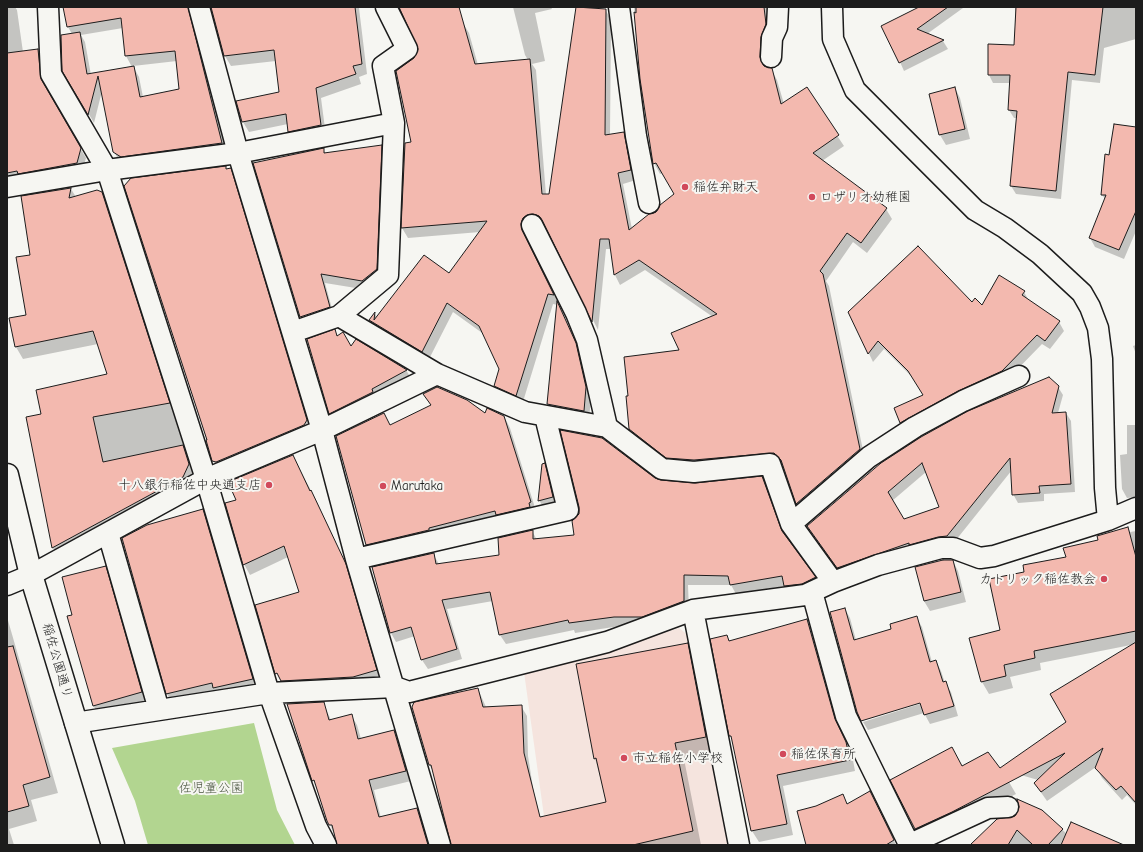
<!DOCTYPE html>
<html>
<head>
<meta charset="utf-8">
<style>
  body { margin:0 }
  #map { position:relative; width:1143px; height:852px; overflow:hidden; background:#f6f6f2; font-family:"Comic Neue",sans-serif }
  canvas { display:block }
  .frame { position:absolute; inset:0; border:8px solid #1c1c1c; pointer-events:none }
</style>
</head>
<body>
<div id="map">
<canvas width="1143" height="852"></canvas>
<div class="frame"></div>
</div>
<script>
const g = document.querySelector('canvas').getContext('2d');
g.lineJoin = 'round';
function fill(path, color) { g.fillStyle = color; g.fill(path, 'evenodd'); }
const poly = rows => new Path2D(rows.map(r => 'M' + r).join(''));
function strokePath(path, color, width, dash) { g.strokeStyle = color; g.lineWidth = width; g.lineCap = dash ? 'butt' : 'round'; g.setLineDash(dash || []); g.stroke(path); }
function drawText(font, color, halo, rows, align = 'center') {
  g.font = font + ' "Comic Neue","Klee One",sans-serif'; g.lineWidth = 4; g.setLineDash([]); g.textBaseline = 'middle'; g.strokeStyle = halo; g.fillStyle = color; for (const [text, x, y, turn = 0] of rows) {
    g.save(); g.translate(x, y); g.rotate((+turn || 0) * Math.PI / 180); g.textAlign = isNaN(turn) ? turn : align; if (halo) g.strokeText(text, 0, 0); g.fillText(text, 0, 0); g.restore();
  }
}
fill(poly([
  [679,628,689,636,730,845,548,845,524,672,601,652]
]), '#f5e4de');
fill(poly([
  [254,723,277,810,295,845,148,845,135,801,112,748]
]), '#b2d590');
fill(poly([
  [7,7,15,7,17,10,23,52,38,50,43,60,46,90,86,158,82,173,7,183],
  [64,7,195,7,227,153,120,162,114,152,102,91,94,123,63,70,72,34,68,27],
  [123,28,126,56,132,67,91,75,85,42,81,35],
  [177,61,180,90,143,97,139,77,133,66],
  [265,7,367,7,359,8,367,74,359,77,361,84,321,98,326,136,295,142,289,131,288,124,249,132,243,122,237,101,280,92,276,61,231,66,225,56],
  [397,7,446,7,463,23,469,33,478,65,528,60,525,55,513,7,551,7,552,9,535,13,545,61,532,64,536,70,546,195,550,195,577,7,605,9,611,20,610,135,623,133,629,144,636,180,623,184,632,229,657,213,676,194,663,173,660,174,654,163,641,79,634,7,767,7,771,30,766,48,766,68,771,69,777,80,784,104,806,89,844,146,822,161,886,209,892,219,867,253,853,242,826,281,829,286,865,460,803,514,797,504,784,467,781,463,700,470,673,468,636,439,630,429,681,351,713,317,645,270,620,285,615,275,611,249,606,249,598,330,547,228,540,224,526,235,527,241,562,311,581,354,591,397,589,420,554,414,548,404,558,305,553,304,522,405,501,396,495,386,500,369,485,335,453,312,428,361,376,331,370,320,375,314,377,317,449,275,480,232,408,238,402,228,406,144,412,143,415,59,420,49,400,8],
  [921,7,963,8,927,34,943,41,948,49,904,71,900,62],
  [1015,7,1136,7,1136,39,1104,48,1100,83,1072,80,1061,199,1016,194,1011,186,1017,118,1014,118,1009,110,1011,83,993,83,989,75,1015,46],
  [955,88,960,98,970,139,946,145,940,135,930,95],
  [1136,128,1136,231,1124,259,1095,247,1090,238,1106,200,1102,195,1110,156],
  [381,146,386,155,381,279,368,290,325,283,334,316,306,326,301,317,254,164,323,149,326,154],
  [225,167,227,170,230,169,236,180,312,431,219,471,213,460,125,187],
  [71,189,76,197,101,193,109,206,196,478,60,560,53,548,27,418,42,414,109,375,98,344,23,359,16,347,27,315,31,255,22,197],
  [1024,292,1029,301,1059,322,1064,331,1050,349,1042,344,1007,380,906,431,895,409,924,395,915,380,884,349,873,362,849,312,972,303,982,306],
  [335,331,338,336,351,348,406,370,411,378,335,421,330,413],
  [1136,345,1136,354,1133,346],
  [1058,387,1063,395,1058,413,1066,413,1071,421,1075,492,1044,494,1044,501,1018,503,1013,494,1012,470,952,545,843,576,808,526],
  [926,472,940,508,904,520,892,501],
  [424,394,486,415,504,416,510,428,537,514,373,556,367,545,390,426,431,406],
  [1127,425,1136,425,1136,497,1127,498,1122,489,1120,455,1127,454],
  [293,456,317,502,351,576,382,681,282,684,276,673,300,593,288,557,250,575,244,564,226,503,238,500],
  [544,464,550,474,558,507,545,510,539,500],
  [762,477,767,487,785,537,820,587,790,595,785,586,736,594,731,585,688,585,689,611,648,626,620,626,575,633,574,630,506,644,500,635,493,601,447,609,462,659,428,669,422,660,415,636,396,642,391,633,373,568,433,554,439,564,500,555,532,531,537,540,575,536,655,479,661,481,695,484],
  [202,510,208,521,258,689,173,705,167,694,123,539],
  [1128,528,1130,532,1136,531,1136,644,1040,663,1041,670,1010,677,1013,688,989,694,982,682,970,638,1001,631,1025,572,1067,558,1099,540],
  [953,561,958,571,966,602,930,611,924,601,916,568],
  [105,567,113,581,149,705,101,719,93,705,73,615],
  [845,609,850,618,856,640,892,629,916,617,922,627,932,662,936,661,941,671,945,683,951,692,958,716,930,724,924,713,868,730,863,722,926,702,925,701,862,720],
  [7,617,58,793,31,800,37,821,9,829,14,845,7,845],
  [807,620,813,631,841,732,852,755,855,771,783,786,793,835,759,842,752,831,734,741,730,736,727,636,730,642],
  [687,644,697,660,715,753,684,759,701,845,575,845,607,803,595,758],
  [1136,654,1136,805,1127,795,1122,800,1102,778,1096,767,1047,801,1035,784,1038,780,1014,773],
  [478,689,486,707,521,706,527,716,528,756,542,845,452,845,434,772,429,765],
  [323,703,331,720,351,715,357,725,361,739,394,731,399,741,411,781,374,790,381,818,417,809,422,819,430,845,338,845,313,780],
  [962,768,1009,782,1016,794,922,841,892,781],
  [842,795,847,805,875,802,896,845,807,845,816,807],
  [1041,810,1067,834,1121,845,981,845]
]), '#0003');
const building = poly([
  [63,7,188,7,222,143,121,157,113,152,98,76,88,115,62,71,61,35,80,32,87,74,134,66,140,97,179,89,175,51,125,56,121,18,67,27,63,7],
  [211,7,355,7,362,64,353,66,356,74,316,88,321,125,288,132,286,114,242,122,236,101,279,92,274,50,224,56,211,7],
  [399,7,459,7,475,64,530,59,542,194,549,194,576,7,606,9,605,135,624,132,631,170,618,173,629,230,649,214,656,212,660,205,674,194,656,163,653,164,640,79,634,12,636,13,636,7,764,7,766,24,761,37,760,57,764,66,772,68,781,104,807,87,839,135,813,153,887,208,861,243,847,233,820,271,823,274,860,449,796,504,781,460,774,453,694,460,666,458,629,429,626,396,628,396,624,357,679,350,671,333,717,314,639,260,614,275,609,239,600,239,592,322,542,220,539,216,533,214,527,215,523,218,521,224,522,230,554,295,548,294,516,396,494,386,499,369,479,326,447,303,422,352,369,320,375,312,374,320,424,255,449,273,487,221,401,228,405,143,411,142,396,71,414,58,418,49,399,7],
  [919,7,948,7,917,29,944,40,899,63,881,26,919,7],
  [1016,7,1103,7,1095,75,1068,72,1056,191,1010,186,1017,111,1008,110,1010,75,988,75,988,44,1014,45,1016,7],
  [38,49,41,79,81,148,77,163,18,174,17,171,7,173,7,53,38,49],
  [955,87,965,129,939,135,929,94,955,87],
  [1114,124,1136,127,1136,211,1119,250,1089,238,1106,195,1101,195,1105,154,1109,155,1114,124],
  [382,145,377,269,362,281,321,274,330,307,300,317,253,163,324,148,324,153,382,145],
  [226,166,226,169,231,168,307,420,304,425,216,462,212,461,206,440,207,440,124,186,131,178,226,166],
  [71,188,69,198,97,190,102,192,170,403,93,417,103,462,183,445,189,464,183,477,52,548,26,417,41,414,36,390,107,374,93,331,15,347,9,318,26,315,16,257,30,255,21,196,71,188],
  [918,246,972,302,975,298,982,305,999,275,1025,291,1022,295,1060,321,1045,341,1037,335,1002,371,958,391,900,423,894,408,923,395,908,371,878,341,868,354,848,312,918,246],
  [557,301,576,343,586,387,584,411,547,404,557,301],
  [335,329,337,336,343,332,351,346,356,339,407,370,372,389,373,392,329,414,307,339,335,329],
  [1049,377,1059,386,1052,413,1066,412,1071,484,1039,486,1040,493,1012,495,1010,458,947,536,938,537,909,545,909,543,837,568,807,526,881,463,921,437,968,411,1049,377],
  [922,463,939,507,904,519,888,492,922,463],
  [437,387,467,400,485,413,487,408,504,416,531,502,529,503,530,507,496,515,495,511,429,528,429,530,366,545,336,436,384,413,390,425,431,405,423,394,437,387],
  [560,430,602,438,655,478,661,480,695,483,762,476,782,531,816,577,802,584,784,586,782,576,730,585,728,576,684,575,684,601,642,617,614,617,569,623,568,620,499,635,490,592,442,600,457,649,421,660,411,627,390,633,372,567,434,553,436,564,499,555,498,538,533,530,533,539,574,535,572,521,579,514,579,507,560,430],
  [293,455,310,491,311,490,346,564,377,670,353,677,281,681,277,673,275,674,255,605,299,592,284,546,243,565,225,503,236,500,228,482,293,455],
  [545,463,553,497,538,501,542,464,545,463],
  [203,509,253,679,213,688,212,683,166,694,122,538,147,525,203,509],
  [1128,527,1136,557,1136,631,1034,651,1035,658,1004,665,1006,676,981,682,969,638,1000,630,989,579,1024,572,1023,565,1066,557,1063,548,1098,540,1097,536,1128,527],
  [943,560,953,560,961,592,924,601,915,567,943,560],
  [106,566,142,692,93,706,67,616,72,615,62,577,106,566],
  [845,608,854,640,891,629,890,624,917,616,930,662,936,660,943,682,946,681,954,706,924,715,920,703,861,721,857,712,830,612,845,608],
  [807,619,835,719,846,742,850,760,777,775,787,824,751,831,731,736,729,736,710,639,727,635,729,641,807,619],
  [1136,642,1136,803,1121,786,1116,790,1095,768,1103,748,1041,792,1034,783,1065,753,952,812,915,829,890,780,952,747,962,766,988,752,1000,768,1066,722,1050,694,1136,642],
  [688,643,706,737,675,743,693,831,633,845,451,845,431,765,429,765,412,707,414,702,478,688,483,707,522,705,524,753,540,817,606,802,596,758,594,759,576,664,688,643],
  [13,646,50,777,23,785,29,806,7,812,7,647,13,646],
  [324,702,329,720,352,714,358,739,394,730,406,771,369,780,379,817,417,808,428,845,337,845,332,825,329,825,327,821,314,780,312,781,287,704,324,702],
  [870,791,894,840,886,845,806,845,797,811,816,806,843,794,847,804,870,791],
  [1017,799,1042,810,1063,829,1048,845,1033,845,1017,830,1008,845,970,845,997,819,1015,816,1019,807,1017,799],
  [1071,822,1124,845,1061,845,1071,822]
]);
fill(building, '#f3b9af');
strokePath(building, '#1c1c1c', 1);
const minor = poly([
  [48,7,51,74,107,170,206,479,269,693,316,826,326,845],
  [199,7,238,153,322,430,356,559,440,845],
  [619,7,636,136,649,203],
  [832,7,833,39,855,90,975,210,1005,228,1040,254,1082,293,1090,307,1098,328,1102,359,1105,488,1108,520],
  [771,57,772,38,777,27,778,7],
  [7,187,107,170,238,153,394,123],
  [532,225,576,313,587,340,607,427],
  [339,316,437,374,525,412,607,427,662,469,694,472,770,464,791,524,833,582],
  [293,332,339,316,388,275,394,123,383,66,407,49,386,7],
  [791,524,869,457,915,427,963,401,1019,376],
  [108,533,159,710],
  [356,559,568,510,545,416],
  [7,585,31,575,206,479,322,430,437,374],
  [812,592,846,716,909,844],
  [693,610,739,845],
  [75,723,269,693,395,687,409,692,607,642,693,610,805,595,833,582,878,565,941,548,953,548,980,558,994,556,1108,520,1136,508],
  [908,845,988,808,1008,807]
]);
const tertiary = poly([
  [7,475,31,575,113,845]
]);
strokePath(minor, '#1c1c1c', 23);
strokePath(tertiary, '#1c1c1c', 25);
strokePath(minor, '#f6f6f2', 20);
strokePath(tertiary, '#f6f6f2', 22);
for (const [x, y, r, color] of [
  [685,187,4,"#d1495b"],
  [812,197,4,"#d1495b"],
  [269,485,4,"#d1495b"],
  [383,486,4,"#d1495b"],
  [1104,579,4,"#d1495b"],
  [783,754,4,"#d1495b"],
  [624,758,4,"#d1495b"]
]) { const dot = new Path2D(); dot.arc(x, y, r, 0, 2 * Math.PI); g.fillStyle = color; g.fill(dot); strokePath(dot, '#f6f6f2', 1.5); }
drawText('13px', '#1c1c1c', '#f6f6f2', [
  ["稲佐弁財天",693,187],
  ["ロザリオ幼稚園",820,197],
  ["十八銀行稲佐中央通支店",261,485,"right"],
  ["Marutaka",391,486],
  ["カトリック稲佐教会",1096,579,"right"],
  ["稲佐保育所",791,754],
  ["市立稲佐小学校",632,758]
], 'left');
drawText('13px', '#1c1c1c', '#f6f6f2', [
  ["稲佐公園通り",57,661,74]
]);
drawText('13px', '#49543f', '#f6f6f2', [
  ["佐児童公園",211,788]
]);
</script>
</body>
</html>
